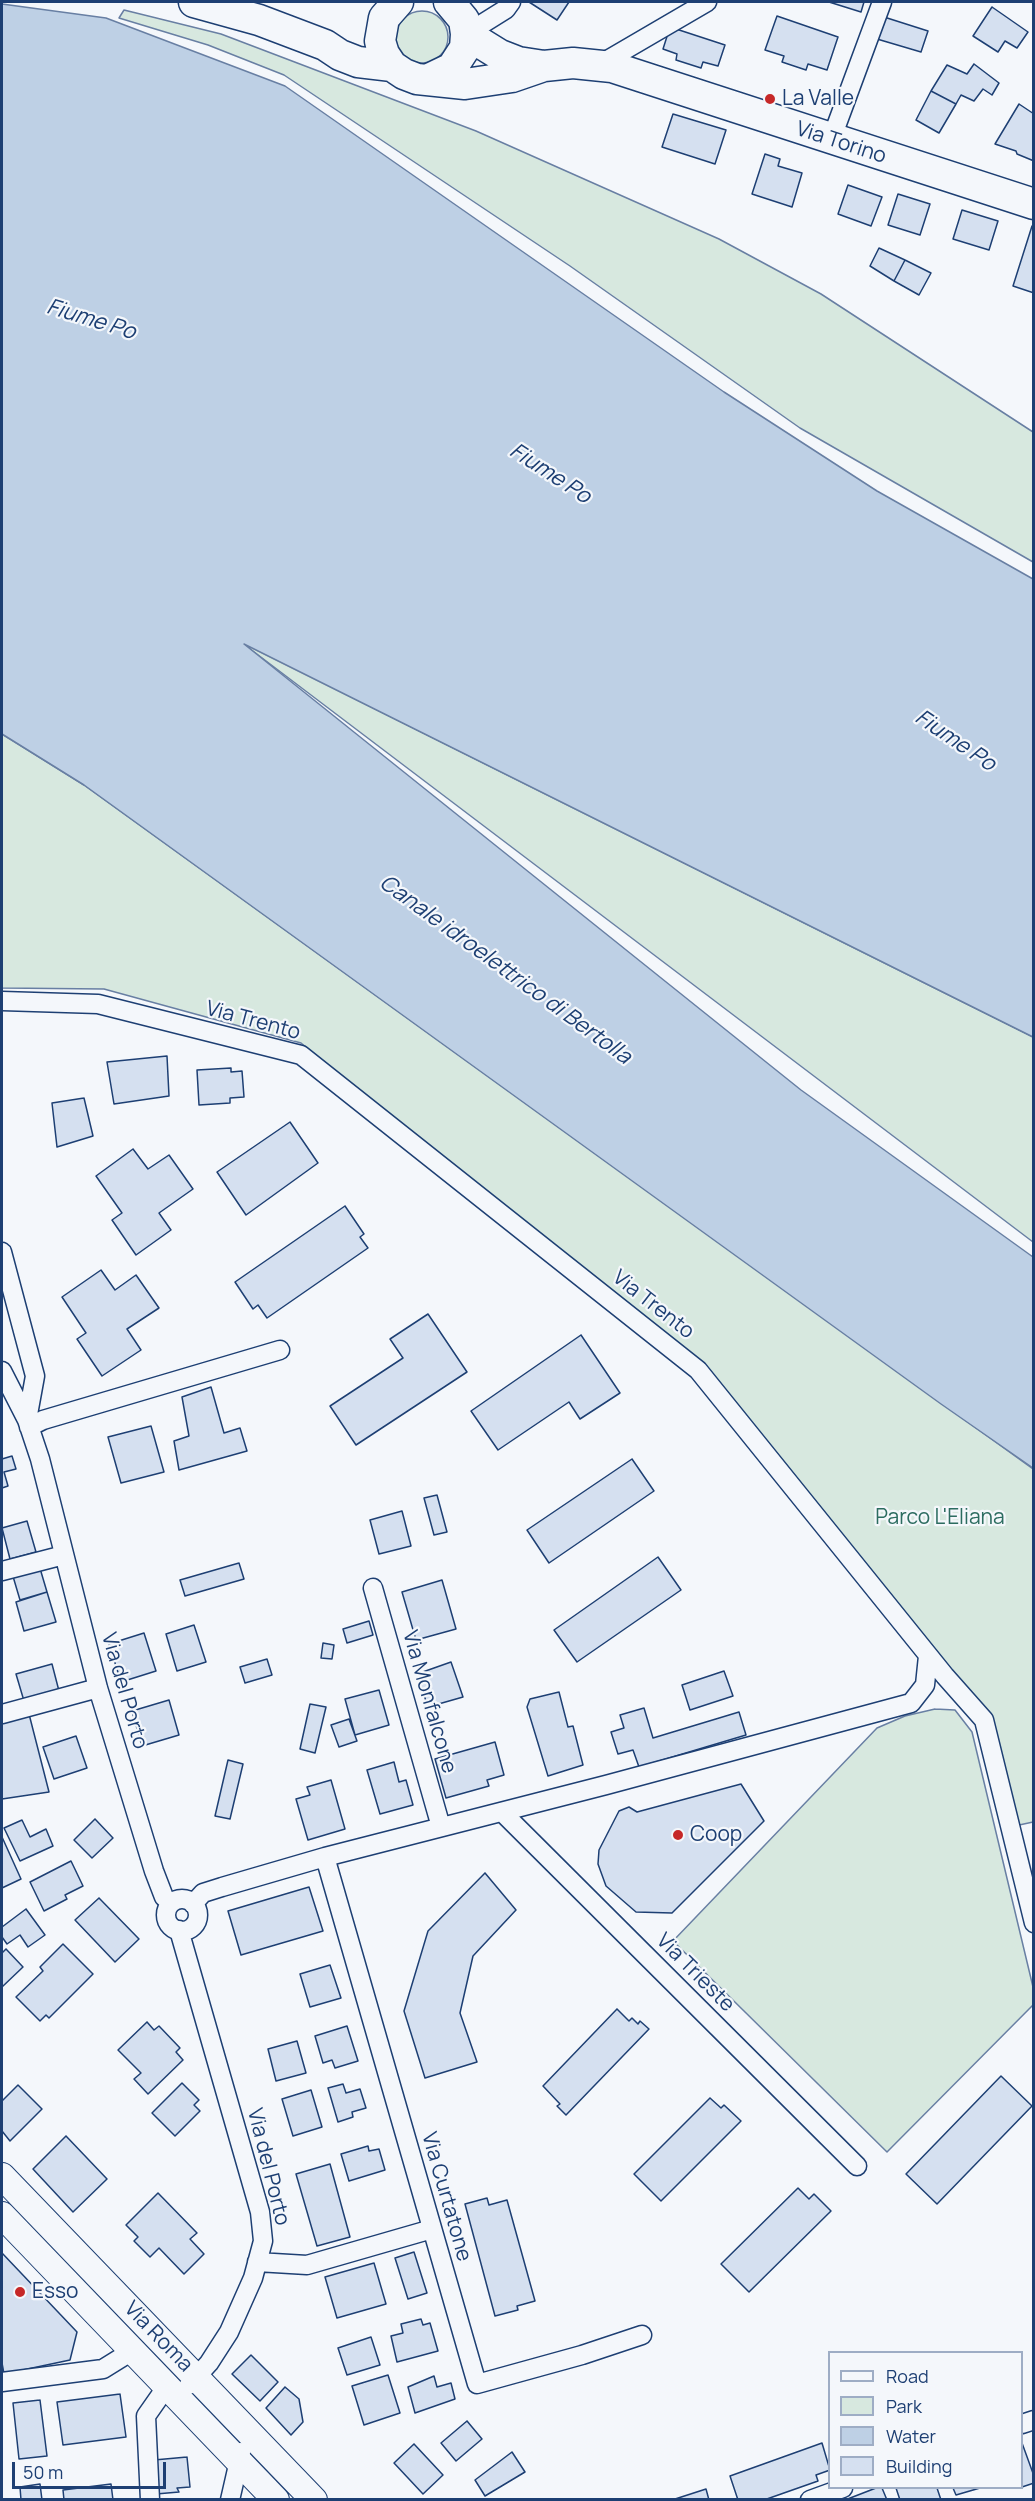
<!DOCTYPE html>
<html>
<head>
<meta charset="utf-8">
<style>
  body { margin:0 }
  #map { position:relative; width:1035px; height:2501px; overflow:hidden; background:#f4f7fb; font-family:Manrope,sans-serif }
  canvas { display:block }
  .frame { position:absolute; inset:0; border:3px solid #1d3f73; pointer-events:none }
  .legend { position:absolute; left:828px; top:2351px; width:195px; height:138px; box-sizing:border-box; background:#f4f7fb; border:2px solid #9eadc5; margin:0; padding:8px 10px; list-style:none; font-size:18px; color:#1d3f73 }
  .legend li { display:flex; align-items:center; gap:12px; height:30px }
  .legend b { width:30px; border:2px solid #9eadc5 }
  .scale { position:absolute; left:12px; top:2462px; width:154px; height:27px; box-sizing:border-box; border:3px solid #1d3f73; border-top:0; padding-left:8px; font-size:18px; line-height:21px; white-space:nowrap; color:#1d3f73; -webkit-text-stroke:4px #f4f7fb; paint-order:stroke }
</style>
</head>
<body>
<div id="map">
<canvas width="1035" height="2501"></canvas>
<div class="frame"></div>
<ul class="legend">
<li><b style="height:8px;background:#f4f7fb"></b>Road</li>
<li><b style="height:16px;background:#d7e8df"></b>Park</li>
<li><b style="height:16px;background:#bed0e5"></b>Water</li>
<li><b style="height:16px;background:#d5e0f0"></b>Building</li>
</ul>
<div class="scale">50 m</div>
</div>
<script>
const g = document.querySelector('canvas').getContext('2d');
g.lineJoin = 'round';
function fill(path, color) { g.fillStyle = color; g.fill(path, 'evenodd'); }
const poly = rows => new Path2D(rows.map(r => 'M' + r).join(''));
function strokePath(path, color, width, dash) { g.strokeStyle = color; g.lineWidth = width; g.lineCap = dash ? 'butt' : 'round'; g.setLineDash(dash || []); g.stroke(path); }
function drawText(font, color, halo, rows, align = 'center') {
  g.font = font + ' Manrope,sans-serif'; g.lineWidth = 4.5; g.setLineDash([]); g.textBaseline = 'middle'; g.strokeStyle = halo; g.fillStyle = color; for (const [text, x, y, turn = 0] of rows) {
    g.save(); g.translate(x, y); g.rotate((+turn || 0) * Math.PI / 180); g.textAlign = isNaN(turn) ? turn : align; if (halo) g.strokeText(text, 0, 0); g.fillText(text, 0, 0); g.restore();
  }
}
const green = poly([
  [124,10,221,34,476,131,719,239,821,294,1033,432,1033,562,800,428,570,266,284,75,208,45,119,18,124,10],
  '396 37a26 26 0 1 1 52 0a26 26 0 1 1-52 0Z',
  [241,642,1033,1037,1033,1242,241,642],
  [2,734,84,785,1033,1469,1033,1822,1010,1827,984,1720,698,1370,301,1043,104,989,2,988,2,734],
  [935,1709,955,1710,972,1732,1033,1987,1033,2005,887,2152,673,1941,877,1728,905,1716,935,1709]
]);
fill(green, '#d7e8df');
strokePath(green, '#687fa3', 1.5);
const water = poly([
  [2,4,106,18,285,86,724,392,877,491,1033,579,1033,1037,244,644,801,1090,1033,1257,1033,1468,941,1404,84,785,2,734,2,4]
]);
fill(water, '#bed0e5');
strokePath(water, '#687fa3', 1.5);
const building = poly([
  [529,2,569,2,557,20,529,2],
  [829,2,864,2,861,12,829,2],
  [992,7,1028,32,1017,48,1005,41,998,52,973,36,992,7],
  [777,16,838,37,827,70,808,64,806,70,782,62,784,56,765,50,777,16],
  [884,17,928,31,921,52,877,39,884,17],
  [670,27,725,45,718,66,703,62,701,68,676,60,677,54,663,49,670,27],
  [974,64,999,83,992,95,983,89,974,101,961,95,956,104,931,91,947,65,967,74,974,64],
  [931,91,956,104,939,133,916,120,931,91],
  [1019,104,1034,114,1034,161,1017,154,1016,151,995,144,1019,104],
  [673,114,726,130,715,164,662,147,673,114],
  [765,154,780,159,778,166,802,173,792,207,752,194,765,154],
  [848,185,882,197,871,226,838,214,848,185],
  [898,194,930,204,920,235,888,225,898,194],
  [962,210,998,221,989,250,953,239,962,210],
  [1032,226,1034,226,1034,293,1013,286,1032,226],
  [879,248,905,260,894,281,870,266,879,248],
  [905,260,931,273,919,295,894,281,905,260],
  [167,1056,169,1096,114,1104,107,1062,167,1056],
  [231,1068,231,1072,242,1071,244,1097,230,1098,230,1103,199,1105,197,1070,231,1068],
  [84,1098,93,1136,57,1147,52,1103,84,1098],
  [290,1122,318,1163,246,1215,217,1172,290,1122],
  [133,1149,148,1169,169,1155,193,1189,159,1213,171,1230,136,1255,112,1220,122,1213,96,1176,133,1149],
  [345,1206,364,1234,360,1237,368,1248,267,1318,258,1305,253,1309,235,1282,345,1206],
  [101,1270,115,1290,136,1275,159,1308,127,1329,141,1350,102,1376,77,1339,86,1333,62,1297,101,1270],
  [428,1314,467,1372,356,1445,330,1406,403,1358,390,1339,428,1314],
  [581,1335,620,1393,580,1419,569,1402,498,1450,471,1411,581,1335],
  [211,1387,224,1433,240,1428,247,1451,179,1470,174,1441,189,1436,182,1397,211,1387],
  [151,1426,164,1472,121,1483,108,1437,151,1426],
  [12,1456,16,1469,4,1472,8,1486,2,1488,2,1457,2,1459,12,1456],
  [632,1459,654,1491,549,1563,527,1530,632,1459],
  [437,1495,447,1532,434,1535,424,1498,437,1495],
  [402,1511,411,1546,379,1554,370,1520,402,1511],
  [27,1521,36,1552,10,1559,2,1528,27,1521],
  [658,1557,681,1590,577,1662,554,1630,658,1557],
  [239,1563,244,1579,185,1596,180,1580,239,1563],
  [39,1565,47,1592,20,1600,12,1573,39,1565],
  [442,1580,456,1629,416,1640,402,1592,442,1580],
  [47,1592,56,1622,24,1631,16,1602,47,1592],
  [369,1621,373,1635,347,1643,343,1629,369,1621],
  [194,1625,206,1662,177,1671,166,1634,194,1625],
  [144,1633,156,1671,121,1682,109,1644,144,1633],
  [323,1643,334,1645,332,1659,321,1658,323,1643],
  [267,1659,272,1675,245,1683,240,1667,267,1659],
  [451,1662,463,1697,428,1707,417,1674,451,1662],
  [52,1664,59,1691,24,1701,16,1674,52,1664],
  [724,1671,733,1696,690,1710,682,1685,724,1671],
  [379,1690,389,1725,355,1735,345,1699,379,1690],
  [559,1692,568,1727,573,1726,583,1765,548,1776,527,1707,530,1699,559,1692],
  [169,1700,179,1735,142,1746,132,1711,169,1700],
  [310,1704,326,1707,315,1753,300,1749,310,1704],
  [644,1708,653,1738,739,1712,746,1735,639,1767,633,1750,618,1754,611,1732,624,1728,620,1715,644,1708],
  [29,1714,49,1792,2,1799,2,1722,29,1714],
  [349,1719,357,1741,339,1747,331,1725,349,1719],
  [76,1736,87,1768,54,1779,43,1747,76,1736],
  [495,1742,504,1775,487,1780,489,1786,446,1798,435,1759,495,1742],
  [228,1760,243,1764,230,1819,215,1816,228,1760],
  [394,1762,399,1782,406,1780,413,1805,380,1814,367,1770,394,1762],
  [331,1780,345,1829,308,1840,296,1799,310,1795,307,1787,331,1780],
  [741,1784,764,1821,672,1913,636,1912,606,1886,598,1864,599,1850,619,1811,629,1807,637,1812,741,1784],
  [95,1819,113,1838,92,1858,74,1840,95,1819],
  [22,1820,30,1837,46,1829,53,1846,20,1861,4,1828,22,1820],
  [2,1837,21,1879,2,1888,2,1837],
  [71,1861,83,1886,65,1895,67,1899,44,1911,30,1882,71,1861],
  [485,1873,516,1910,473,1956,460,2013,477,2062,425,2078,404,2011,428,1931,485,1873],
  [309,1887,323,1931,241,1955,228,1911,309,1887],
  [99,1898,139,1939,115,1962,75,1920,99,1898],
  [26,1909,45,1935,28,1947,20,1935,7,1944,2,1937,2,1927,26,1909],
  [63,1944,93,1974,49,2018,46,2015,40,2021,16,1997,43,1971,40,1967,63,1944],
  [6,1949,23,1967,2,1987,2,1953,6,1949],
  [330,1965,341,1998,310,2007,300,1974,330,1965],
  [617,2009,629,2021,632,2018,638,2024,640,2021,649,2029,566,2115,557,2106,560,2104,543,2086,617,2009],
  [147,2022,154,2030,159,2026,180,2048,176,2052,183,2060,148,2094,134,2079,141,2073,118,2050,147,2022],
  [347,2026,358,2061,335,2068,332,2060,323,2063,315,2036,347,2026],
  [297,2041,306,2073,276,2081,268,2049,297,2041],
  [1001,2076,1032,2106,937,2204,906,2174,1001,2076],
  [182,2083,199,2100,194,2105,200,2111,175,2136,152,2113,182,2083],
  [343,2084,346,2093,360,2089,366,2108,352,2112,353,2117,338,2122,328,2088,343,2084],
  [18,2085,42,2109,10,2141,2,2131,2,2101,18,2085],
  [311,2090,322,2127,293,2136,282,2099,311,2090],
  [710,2098,721,2108,724,2105,741,2121,661,2201,634,2174,710,2098],
  [66,2136,107,2179,73,2212,33,2169,66,2136],
  [368,2146,369,2151,379,2149,385,2170,349,2181,341,2154,368,2146],
  [330,2164,350,2237,317,2246,296,2174,330,2164],
  [798,2188,809,2199,814,2194,831,2211,749,2292,721,2264,798,2188],
  [158,2193,197,2233,190,2239,204,2254,184,2274,159,2248,150,2257,134,2241,138,2237,126,2225,158,2193],
  [487,2198,489,2205,507,2200,535,2301,517,2306,518,2310,495,2316,465,2204,487,2198],
  [414,2252,427,2293,408,2299,395,2258,414,2252],
  [2,2253,77,2332,70,2360,4,2374,2,2363,2,2253],
  [374,2263,386,2304,337,2318,325,2277,374,2263],
  [421,2319,423,2325,430,2323,438,2351,397,2362,391,2336,403,2333,401,2324,421,2319],
  [371,2337,380,2365,347,2375,338,2348,371,2337],
  [251,2355,278,2382,260,2401,232,2374,251,2355],
  [388,2375,400,2413,364,2425,352,2386,388,2375],
  [434,2376,437,2387,451,2383,455,2399,415,2413,408,2387,434,2376],
  [285,2387,299,2399,303,2422,291,2435,266,2408,285,2387],
  [120,2394,126,2437,63,2445,57,2402,120,2394],
  [40,2400,47,2456,19,2459,13,2403,40,2400],
  [467,2421,482,2439,456,2461,441,2443,467,2421],
  [822,2443,830,2470,816,2475,818,2481,764,2500,738,2500,730,2476,822,2443],
  [1022,2443,1034,2476,1034,2483,1022,2487,1022,2443],
  [414,2444,443,2475,423,2494,394,2463,414,2444],
  [512,2452,525,2472,485,2496,475,2480,512,2452],
  [187,2457,190,2487,177,2488,179,2492,156,2494,154,2460,187,2457],
  [40,2484,42,2500,21,2500,20,2487,40,2484],
  [111,2484,113,2500,64,2500,63,2490,111,2484],
  [876,2488,882,2488,887,2500,845,2500,876,2488],
  [896,2488,937,2488,941,2500,900,2500,896,2488],
  [953,2488,980,2488,956,2495,953,2488],
  [706,2489,709,2500,672,2500,706,2489]
]);
fill(building, '#d5e0f0');
strokePath(building, '#1d3f73', 1.5);
const street = poly([
  [466,34,506,9,511,2],
  [599,65,707,2],
  [831,140,882,2],
  [2,1001,98,1004,301,1055,698,1370,945,1676,984,1720,1034,1923],
  [2,1252,35,1376,27,1420],
  [2,1371,27,1420,40,1459,98,1688,154,1871,164,1897,171,1903],
  [29,1427,43,1420,280,1350],
  [2,1571,64,1555],
  [373,1588,441,1827],
  [2,1714,98,1688],
  [502,1812,857,2166],
  [325,1857,477,2384,582,2355,642,2335],
  '166 1915a16 16 0 1 1 32 0a16 16 0 1 1-32 0Z',
  [193,1904,203,1893,222,1887,325,1857,606,1785,911,1703,925,1685,928,1656],
  [179,1930,260,2212,263,2241,253,2278,229,2332,209,2363,189,2385],
  [257,2262,307,2265,432,2229],
  [2,2382,103,2369,132,2351],
  [1022,2424,1034,2420],
  [150,2500,146,2416,167,2386],
  [230,2500,241,2452],
  [810,2500,843,2488]
]);
const secondary = poly([
  [2,2176,314,2500],
  [2,2215,276,2500]
]);
const primary = poly([
  [194,2,259,20,325,45,340,55,358,62,392,66],
  [398,2,384,18,380,41,384,54,392,66,404,74,417,79,465,84,512,77,544,66,573,63,612,67,1034,204],
  [466,34,500,55,518,62,544,66],
  [429,79,452,68,465,48,466,34,464,20,449,2]
]);
strokePath(street, '#1d3f73', 21);
strokePath(secondary, '#1d3f73', 28);
strokePath(primary, '#1d3f73', 33);
strokePath(street, '#f4f7fb', 18);
strokePath(secondary, '#f4f7fb', 26);
strokePath(primary, '#f4f7fb', 30);
for (const [x, y, r, color] of [
  [770,99,6,"#c62828"],
  [678,1835,6,"#c62828"],
  [20,2292,6,"#c62828"]
]) { const dot = new Path2D(); dot.arc(x, y, r, 0, 2 * Math.PI); g.fillStyle = color; g.fill(dot); strokePath(dot, '#f4f7fb', 2); }
drawText('21px', '#1d3f73', '#f4f7fb', [
  ["La Valle",782,99],
  ["Coop",690,1835],
  ["Esso",32,2292]
], 'left');
drawText('21px', '#1d3f73', '#f4f7fb', [
  ["Via Torino",841,143,18],
  ["Via Trento",253,1021,15],
  ["Via Trento",653,1305,38],
  ["Via del Porto",124,1691,74],
  ["Via Monfalcone",429,1702,74],
  ["Via Trieste",695,1973,45],
  ["Via del Porto",268,2167,76],
  ["Via Curtatone",446,2197,74],
  ["Via Roma",158,2337,46]
]);
drawText('21px', '#2c6c60', '#f4f7fb', [
  ["Parco L'Eliana",940,1518]
]);
drawText('italic 22px', '#1d3f73', '#f4f7fb', [
  ["Fiume Po",91,320,17],
  ["Fiume Po",550,474,33],
  ["Fiume Po",955,741,34],
  ["Canale idroelettrico di Bertolla",505,970,36]
]);
</script>
</body>
</html>
